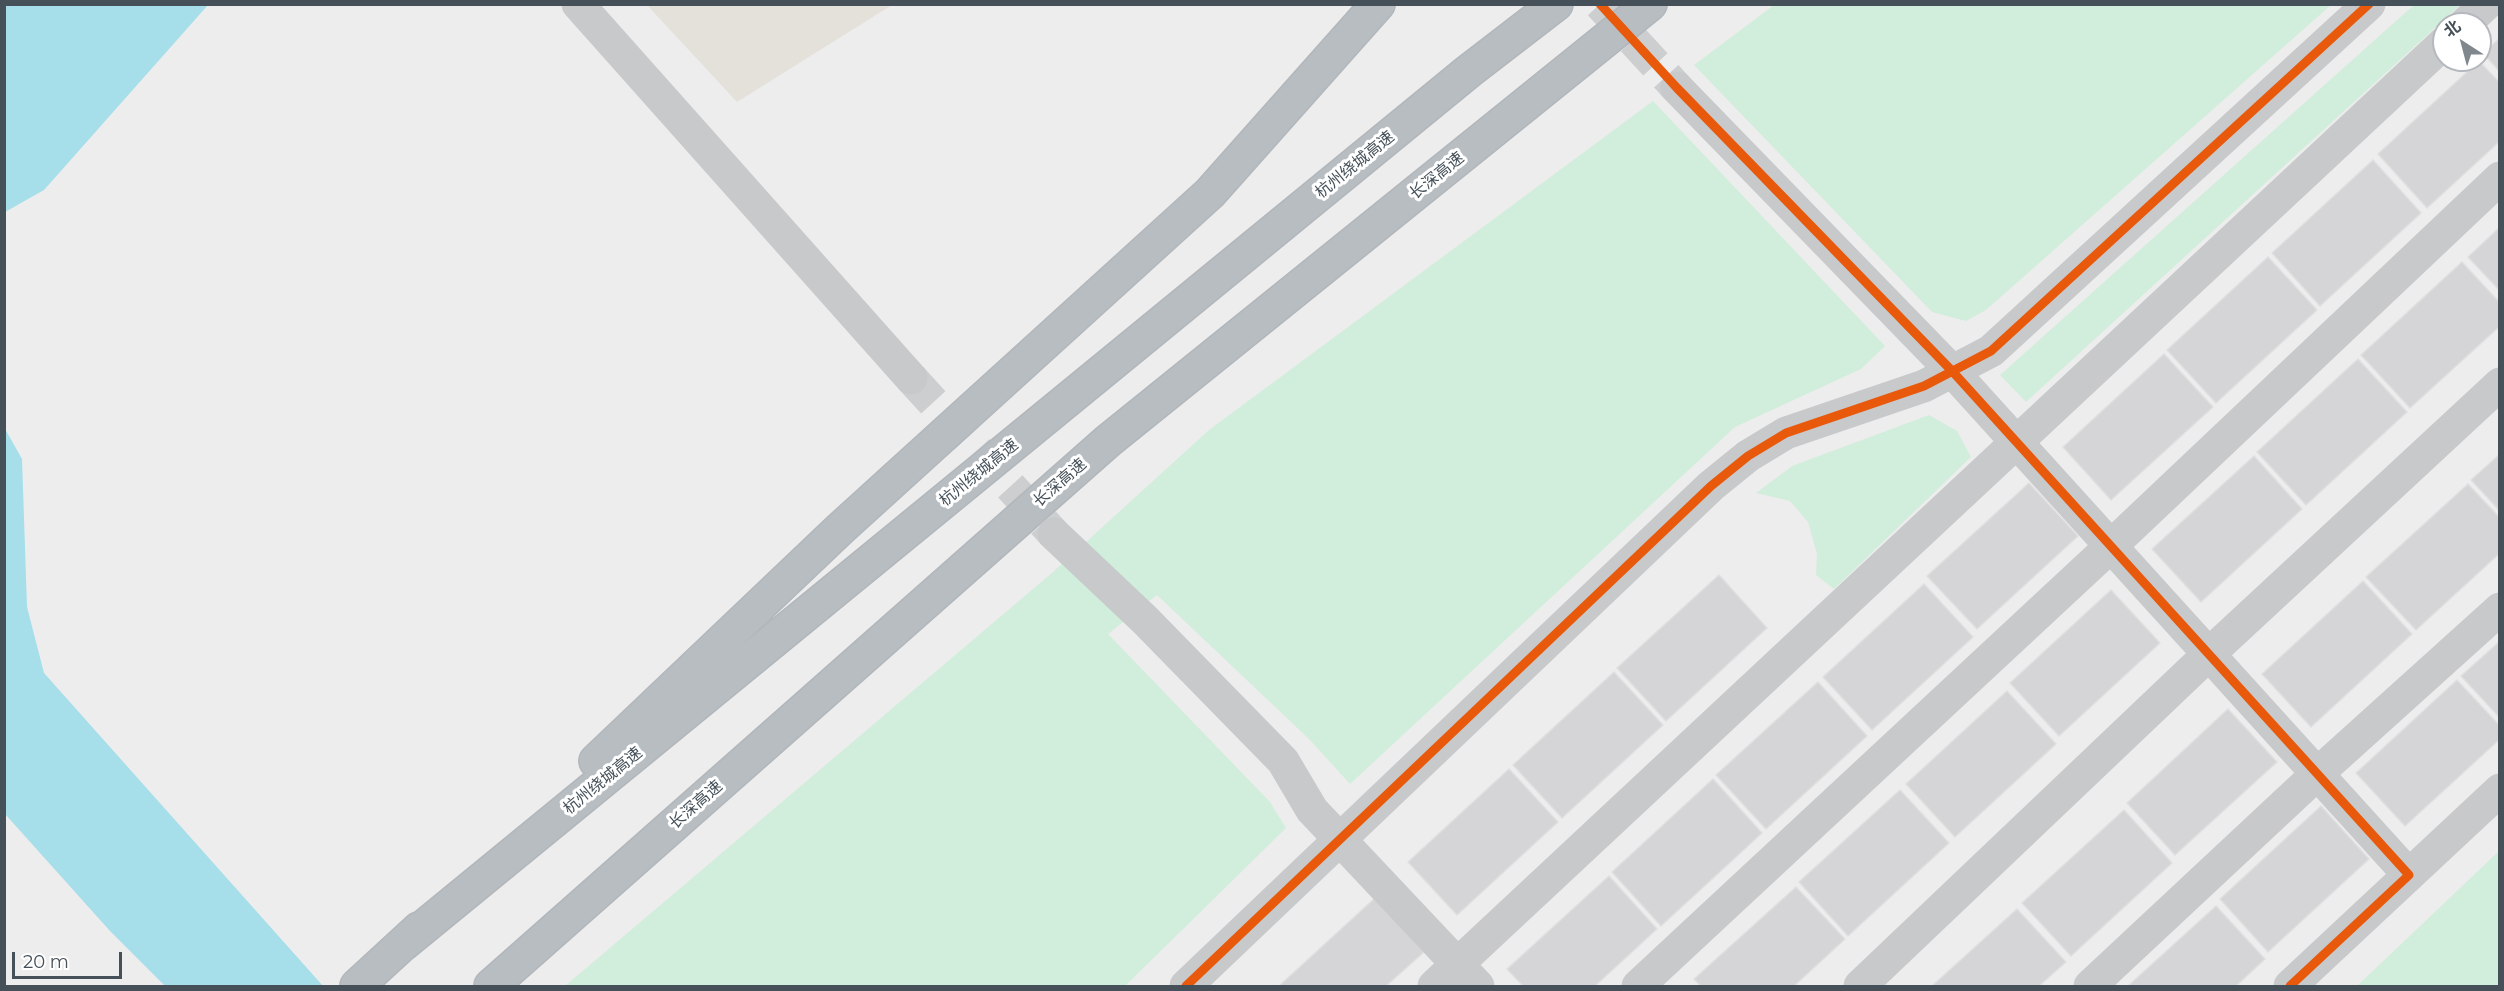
<!DOCTYPE html>
<html>
<head>
<meta charset="utf-8">
<style>
  body { margin:0 }
  #map { position:relative; width:2504px; height:991px; overflow:hidden; background:#eeeded; font-family:Montserrat,"Noto Sans SC",sans-serif }
  canvas { display:block }
  .frame { position:absolute; inset:0; border:6px solid #455059; pointer-events:none }
  .north { position:absolute; left:2432px; top:12px; width:60px; height:60px; box-sizing:border-box; background:#fff; border:2px solid #b5b9bd; border-radius:50%; rotate:324deg; font-size:16px; font-weight:700; line-height:24px; text-align:center; color:#455059 }
  .north::after { content:''; display:block; margin:auto; width:21px; height:27px; background:#80878d; clip-path:polygon(50% 0,100% 100%,50% 72%,0 100%) }
  .scale { position:absolute; left:12px; top:952px; width:110px; height:27px; box-sizing:border-box; border:3px solid #455059; border-top:0; padding-left:8px; font-size:18px; line-height:21px; white-space:nowrap; color:#455059; -webkit-text-stroke:4px #fff; paint-order:stroke }
</style>
</head>
<body>
<div id="map">
<canvas width="2504" height="991"></canvas>
<div class="frame"></div>
<div class="north">北</div>
<div class="scale">20 m</div>
</div>
<script>
const g = document.querySelector('canvas').getContext('2d');
g.lineJoin = 'round';
function fill(path, color) { g.fillStyle = color; g.fill(path, 'evenodd'); }
const poly = rows => new Path2D(rows.map(r => 'M' + r).join(''));
function strokePath(path, color, width, dash) { g.strokeStyle = color; g.lineWidth = width; g.lineCap = dash ? 'butt' : 'round'; g.setLineDash(dash || []); g.stroke(path); }
function drawText(font, color, halo, rows, align = 'center') {
  g.font = font + ' Montserrat,"Noto Sans SC",sans-serif'; g.lineWidth = 6; g.setLineDash([]); g.textBaseline = 'middle'; g.strokeStyle = halo; g.fillStyle = color; for (const [text, x, y, turn = 0] of rows) {
    g.save(); g.translate(x, y); g.rotate((+turn || 0) * Math.PI / 180); g.textAlign = isNaN(turn) ? turn : align; if (halo) g.strokeText(text, 0, 0); g.fillText(text, 0, 0); g.restore();
  }
}
fill(poly([
  [647,5,892,5,737,102]
]), '#e3e1da');
fill(poly([
  [2415,4,2460,5,2026,402,2000,375],
  [1774,5,1774,4,2331,5,1986,310,1966,321,1932,312,1694,65],
  [1653,101,1885,346,1861,369,1735,427,1350,784,1309,739,1157,595,1108,634,1270,802,1286,828,1125,986,565,986,1053,572,1209,430],
  [1929,415,1957,431,1971,457,1834,589,1816,575,1817,554,1808,522,1790,501,1756,493,1792,466],
  [2499,851,2499,986,2357,986]
]), '#d1eddb');
fill(poly([
  [5,4,208,5,44,190,5,212],
  [4,427,22,459,27,607,44,673,323,986,165,986,110,931,5,814]
]), '#a6deea');
const building = poly([
  [2500,38,2500,72,2483,53,2500,38],
  [2479,61,2500,83,2500,141,2427,208,2378,154,2479,61],
  [2373,160,2421,213,2320,306,2272,253,2373,160],
  [2500,227,2500,291,2468,257,2500,227],
  [2268,257,2317,310,2216,403,2167,350,2268,257],
  [2462,262,2500,303,2500,326,2410,408,2361,355,2462,262],
  [2164,354,2213,407,2111,500,2063,447,2164,354],
  [2358,359,2407,412,2306,505,2257,452,2358,359],
  [2500,454,2500,511,2471,480,2500,454],
  [2254,456,2302,509,2201,602,2152,549,2254,456],
  [2029,483,2078,536,1977,629,1927,576,2029,483],
  [2468,484,2500,518,2500,553,2416,630,2366,577,2468,484],
  [1719,575,1767,628,1666,721,1617,668,1719,575],
  [2363,581,2412,634,2311,727,2262,674,2363,581],
  [1924,584,1973,637,1872,730,1823,677,1924,584],
  [2111,590,2160,643,2059,736,2010,683,2111,590],
  [2500,641,2500,718,2461,676,2500,641],
  [1614,672,1663,725,1562,818,1513,765,1614,672],
  [2457,680,2500,726,2500,739,2405,826,2356,773,2457,680],
  [1818,682,1867,736,1766,829,1716,775,1818,682],
  [2007,691,2056,744,1955,837,1906,784,2007,691],
  [2228,709,2277,762,2175,855,2127,803,2228,709],
  [1509,769,1558,822,1457,915,1408,862,1509,769],
  [1713,779,1762,833,1661,926,1612,872,1713,779],
  [1900,790,1949,843,1848,936,1799,882,1900,790],
  [2321,806,2369,859,2268,952,2220,899,2321,806],
  [2124,810,2172,863,2071,956,2022,903,2124,810],
  [1609,876,1657,929,1595,986,1523,986,1507,969,1609,876],
  [1796,887,1845,939,1794,986,1701,986,1694,979,1796,887],
  [1375,898,1424,952,1386,986,1279,986,1375,898],
  [2216,906,2265,959,2236,986,2128,986,2216,906],
  [2017,909,2066,962,2039,986,1932,986,2017,909]
]);
fill(building, '#d5d5d7');
strokePath(building, '#dfdfe0', 1.5);
strokePath(poly([
  [1600,4,1677,88],
  [911,378,1054,534]
]), '#cccecf', 33, [33, 16]);
const highway = poly([
  [596,761,840,529,1210,193,1378,4],
  [403,944,1469,71,1556,4],
  [357,986,419,929],
  [491,986,1108,441,1650,4]
]);
strokePath(highway, '#b2b7bc', 36);
strokePath(poly([
  [578,4,911,378],
  [2465,24,2486,4],
  [1677,88,1953,372,2409,875],
  [1054,534,1145,620,1283,761,1312,810,1478,986],
  [1186,986,1711,486,1748,456,1786,433,1924,386,1991,351,2369,4],
  [1434,986,2444,43],
  [1638,986,2111,546,2500,178],
  [1860,986,2209,654,2500,384],
  [2090,986,2317,774,2500,609],
  [2290,986,2500,790]
]), '#c7c9cb', 33);
strokePath(highway, '#b8bdc2', 33);
strokePath(poly([
  [1600,4,1677,88,1953,372,2409,875,2290,986],
  [1186,986,1711,486,1748,456,1786,433,1924,386,1991,351,2369,4]
]), '#e8590c', 9);
drawText('16px', '#455059', '#fff', [
  ["杭州绕城高速",1355,165,-39],
  ["长深高速",1437,176,-39],
  ["杭州绕城高速",979,473,-39],
  ["长深高速",1060,483,-41],
  ["杭州绕城高速",603,781,-39],
  ["长深高速",696,805,-41]
]);
</script>
</body>
</html>
